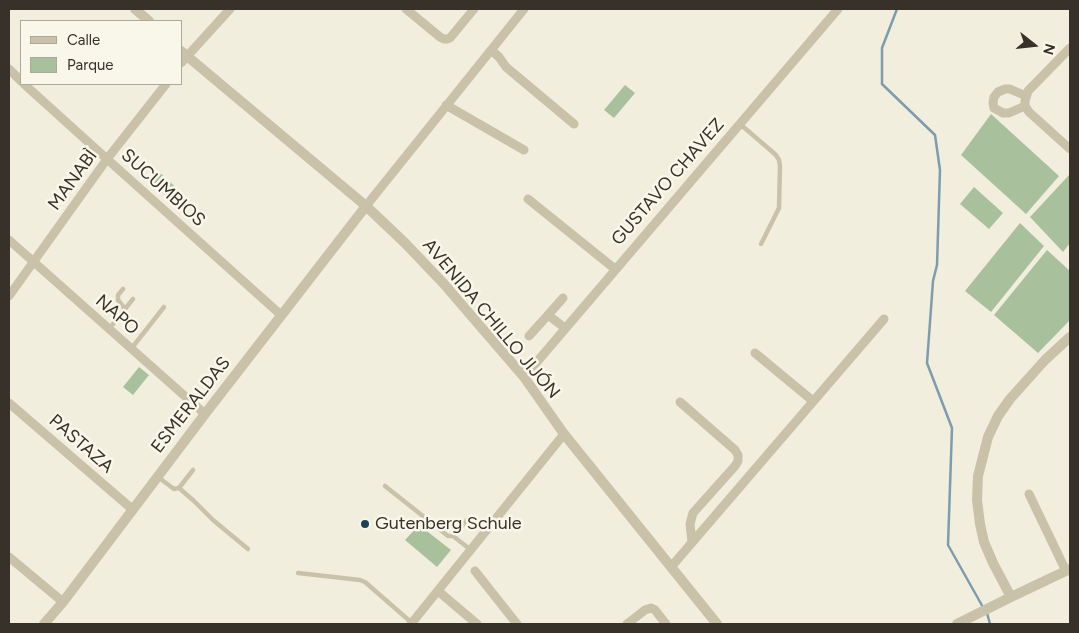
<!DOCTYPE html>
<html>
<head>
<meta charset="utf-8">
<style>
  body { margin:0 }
  #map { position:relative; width:1079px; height:633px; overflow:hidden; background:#f1eedd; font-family:Figtree,sans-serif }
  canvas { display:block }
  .frame { position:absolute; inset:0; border:10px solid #373129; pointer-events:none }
  .legend { position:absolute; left:20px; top:20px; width:162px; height:65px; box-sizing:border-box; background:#f9f7e9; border:1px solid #aba89c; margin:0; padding:6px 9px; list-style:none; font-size:15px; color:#373129 }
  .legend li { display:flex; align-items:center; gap:10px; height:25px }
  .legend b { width:25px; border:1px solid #aba89c }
  .north { position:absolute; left:1009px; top:20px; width:50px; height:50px; -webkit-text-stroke:4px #f9f7e9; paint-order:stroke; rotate:106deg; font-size:14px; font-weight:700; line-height:20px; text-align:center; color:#373129 }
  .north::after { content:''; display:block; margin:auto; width:18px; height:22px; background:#373129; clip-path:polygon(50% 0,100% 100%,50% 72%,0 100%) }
</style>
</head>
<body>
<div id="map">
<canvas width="1079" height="633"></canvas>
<div class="frame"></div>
<ul class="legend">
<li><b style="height:6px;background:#c9c2a9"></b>Calle</li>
<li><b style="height:14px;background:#a9c09d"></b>Parque</li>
</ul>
<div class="north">N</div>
</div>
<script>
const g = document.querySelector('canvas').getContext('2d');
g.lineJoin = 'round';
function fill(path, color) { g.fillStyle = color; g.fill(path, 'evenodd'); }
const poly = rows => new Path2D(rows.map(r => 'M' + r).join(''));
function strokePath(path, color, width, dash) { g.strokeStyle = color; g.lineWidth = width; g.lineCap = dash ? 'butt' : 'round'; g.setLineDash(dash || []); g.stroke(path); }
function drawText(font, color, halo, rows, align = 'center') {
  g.font = font + ' Figtree,sans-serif'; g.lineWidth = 5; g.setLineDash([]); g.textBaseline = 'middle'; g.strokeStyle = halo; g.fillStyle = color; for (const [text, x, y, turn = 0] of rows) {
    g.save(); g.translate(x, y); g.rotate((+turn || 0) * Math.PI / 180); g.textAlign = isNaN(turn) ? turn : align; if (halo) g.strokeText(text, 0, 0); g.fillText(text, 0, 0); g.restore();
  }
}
fill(poly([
  [625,85,635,93,614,118,604,110],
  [991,114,1059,176,1026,214,961,155],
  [158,171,181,192,172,202,149,181],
  [1070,174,1070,243,1063,252,1030,217],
  [974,187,1003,213,989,229,960,204],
  [1020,223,1044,246,991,312,965,291],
  [1047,250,1070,271,1070,320,1038,353,994,315],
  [139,367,149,375,133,395,123,387],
  [419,525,451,550,437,567,405,540]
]), '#a9c09d');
strokePath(poly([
  [897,9,882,48,882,84,935,135,940,170,937,265,933,281,927,363,952,428,948,545,984,609],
  [987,613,990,624]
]), '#7d9cae', 2.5);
strokePath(poly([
  [740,124,776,155,779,160,780,166,779,208,761,244],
  [123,289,118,295,118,300,125,309],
  [109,329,133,299],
  [131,349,164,307],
  [158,477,174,489,179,488,194,501,213,520,248,549],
  [385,486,448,536,453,536],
  [179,488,193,470],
  [468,519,453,536,471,550],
  [298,573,360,580,365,582,412,623]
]), '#c9c2a9', 4.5);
strokePath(poly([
  [406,9,440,37,444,39,447,39,450,38,474,9],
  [1070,48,1028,91,1025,101,1025,106,1029,112,1070,149],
  [491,50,499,57,506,67,574,124],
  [181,63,230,9],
  [9,69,21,81],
  [24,84,107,159,281,315],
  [446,105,524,150],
  [1025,106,1009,113,1003,113,994,108,993,103,994,97,998,92,1005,89,1010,89,1026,96],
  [528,199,615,269],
  [366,206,524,9],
  [9,240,205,414],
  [9,296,107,159,166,84],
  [563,298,548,315,565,328],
  [529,336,548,315],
  [755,353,813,401],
  [524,377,838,9],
  [680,402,735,450,738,455,738,461,735,466,693,513,690,524,692,542],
  [9,403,132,509],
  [1029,494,1066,571],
  [9,557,63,602],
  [671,567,884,319],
  [475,571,517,624],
  [438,591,477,624],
  [411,624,564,434],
  [627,624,645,610,651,608,655,610,666,624]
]), '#c9c2a9', 9);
strokePath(poly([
  [135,9,149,21],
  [181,51,366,206,405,243,444,284,524,377,564,434,717,624],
  [1011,597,993,563,984,542,980,524,977,500,978,476,988,437,998,416,1010,399,1045,360,1070,337],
  [44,624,63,602,205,414,366,206],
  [957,624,1011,597,1070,569]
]), '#c9c2a9', 10);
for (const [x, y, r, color] of [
  [365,524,5,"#1f4257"]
]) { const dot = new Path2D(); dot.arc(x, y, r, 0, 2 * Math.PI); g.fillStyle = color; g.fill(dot); strokePath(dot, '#f9f7e9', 2); }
drawText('18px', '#373129', '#f9f7e9', [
  ["MANABÌ",73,180,-54],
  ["GUSTAVO CHAVEZ",668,182,-49],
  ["SUCUMBIOS",163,188,42],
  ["NAPO",117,315,41],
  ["AVENIDA CHILLO JIJÓN",491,319,50],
  ["ESMERALDAS",191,405,-52],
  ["PASTAZA",81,444,41]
]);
drawText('18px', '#373129', '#f9f7e9', [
  ["Gutenberg Schule",375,524]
], 'left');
</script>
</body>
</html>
